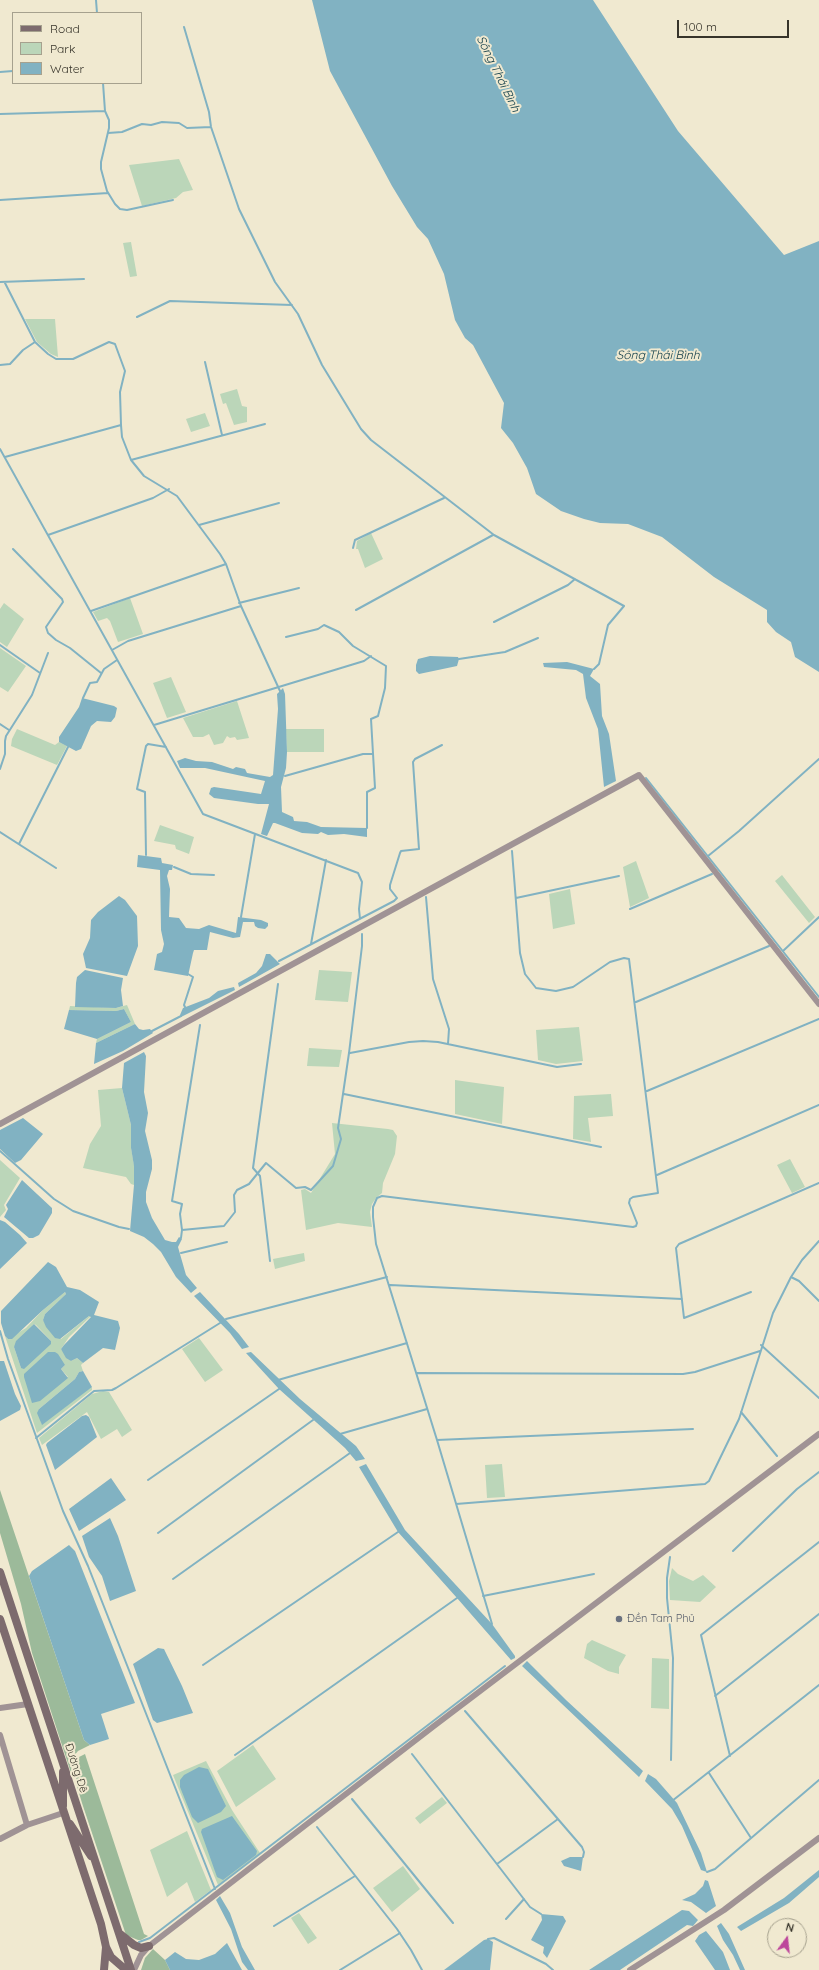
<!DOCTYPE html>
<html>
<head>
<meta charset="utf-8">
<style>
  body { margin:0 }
  #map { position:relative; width:819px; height:1970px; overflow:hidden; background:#f0e9d0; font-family:Quicksand,sans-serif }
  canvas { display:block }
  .legend { position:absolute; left:12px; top:12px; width:130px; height:72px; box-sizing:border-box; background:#f0e9d0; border:1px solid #a6a18e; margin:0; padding:5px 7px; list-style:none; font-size:12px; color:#37342a }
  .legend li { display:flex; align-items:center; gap:8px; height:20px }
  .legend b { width:20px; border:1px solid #a6a18e }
  .north { position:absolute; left:767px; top:1918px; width:40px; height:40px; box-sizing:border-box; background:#f0e9d0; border:1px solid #a6a18e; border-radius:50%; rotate:15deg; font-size:11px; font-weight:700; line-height:16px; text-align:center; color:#37342a }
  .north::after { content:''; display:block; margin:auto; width:14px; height:18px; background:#bd469b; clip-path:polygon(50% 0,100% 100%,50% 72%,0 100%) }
  .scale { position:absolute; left:677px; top:20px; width:112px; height:18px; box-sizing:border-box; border:2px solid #37342a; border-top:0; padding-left:5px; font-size:12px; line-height:14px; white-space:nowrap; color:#37342a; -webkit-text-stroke:3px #f0e9d0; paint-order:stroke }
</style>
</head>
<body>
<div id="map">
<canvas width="819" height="1970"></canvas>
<ul class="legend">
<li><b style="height:5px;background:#7d6b6e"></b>Road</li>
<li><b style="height:11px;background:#bbd6b9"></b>Park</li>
<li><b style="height:11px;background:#81b2c2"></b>Water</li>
</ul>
<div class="north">N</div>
<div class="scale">100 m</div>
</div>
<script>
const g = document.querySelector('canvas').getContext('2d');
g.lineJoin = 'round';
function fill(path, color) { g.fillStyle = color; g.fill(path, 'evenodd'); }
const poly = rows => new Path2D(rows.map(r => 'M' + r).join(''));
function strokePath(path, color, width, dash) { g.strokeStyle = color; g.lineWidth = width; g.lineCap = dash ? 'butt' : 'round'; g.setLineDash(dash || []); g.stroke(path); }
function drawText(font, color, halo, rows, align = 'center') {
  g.font = font + ' Quicksand,sans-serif'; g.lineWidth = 4; g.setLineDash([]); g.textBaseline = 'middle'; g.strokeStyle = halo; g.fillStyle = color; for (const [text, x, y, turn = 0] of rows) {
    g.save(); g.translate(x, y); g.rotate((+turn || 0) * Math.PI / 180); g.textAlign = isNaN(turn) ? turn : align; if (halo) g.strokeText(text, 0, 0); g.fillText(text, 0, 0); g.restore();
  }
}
fill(poly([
  [179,159,193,190,183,192,176,198,142,206,129,165],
  [131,242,137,276,130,277,123,243],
  [25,319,55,319,58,357,51,354,37,342],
  [237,389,242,406,247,407,247,422,234,425,226,403,223,404,220,394],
  [205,413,210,426,191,432,186,419],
  [371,533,383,559,365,568,358,549,356,549,357,541],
  [130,598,143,634,118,642,110,621,107,618,98,621,93,612],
  [4,603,24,619,7,647,0,642,0,609],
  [0,648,26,666,8,692,0,687],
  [171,677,186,712,167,718,153,683],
  [237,701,249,738,237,740,235,737,230,738,227,736,223,743,214,745,209,734,203,737,193,737,183,718],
  [17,729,55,745,59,742,67,746,57,765,11,746,12,739],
  [286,729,324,729,324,752,287,752],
  [160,825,194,837,189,854,176,849,175,845,154,841],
  [636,861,649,898,630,907,623,867],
  [782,875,815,917,809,923,775,881],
  [570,889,575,924,553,929,549,894],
  [319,970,352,972,348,1002,315,1000],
  [127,1005,135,1024,96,1043,97,1039,131,1022,124,1009,116,1011,69,1010,70,1006,116,1008],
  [579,1027,583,1061,556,1064,538,1060,536,1030],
  [309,1048,342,1050,339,1067,307,1066],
  [455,1080,504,1087,502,1124,455,1114],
  [122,1088,131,1125,131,1148,134,1165,134,1185,131,1184,126,1177,83,1168,90,1144,101,1126,98,1090],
  [611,1094,613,1116,588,1118,591,1142,573,1139,574,1096],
  [332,1123,388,1129,393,1130,397,1136,395,1154,383,1183,382,1193,376,1198,372,1204,370,1212,372,1227,338,1223,306,1230,301,1190,305,1189,311,1193,335,1154],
  [790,1159,805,1187,792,1193,777,1165],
  [0,1160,20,1178,4,1205,6,1210,0,1217],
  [304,1253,305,1261,275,1269,273,1259],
  [65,1292,66,1294,45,1314,43,1320,61,1339,89,1316,91,1316,69,1337,61,1349,71,1361,77,1358,83,1363,81,1365,83,1371,79,1372,75,1379,39,1409,42,1424,87,1390,92,1387,92,1390,37,1433,5,1336,8,1339,26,1328,43,1310],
  [34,1324,36,1325,51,1341,21,1368,14,1347],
  [65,1365,61,1369,68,1377,25,1374],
  [199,1338,223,1370,205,1382,182,1349],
  [103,1391,109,1392,132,1430,122,1437,117,1429,101,1439,87,1412,42,1445,39,1438,92,1394],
  [502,1464,505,1497,487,1498,485,1465],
  [672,1568,678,1574,693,1581,703,1575,716,1587,700,1602,670,1600,669,1581],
  [592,1640,626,1655,619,1667,619,1674,608,1671,584,1658,587,1644],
  [652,1658,669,1659,669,1709,651,1708],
  [253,1745,276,1779,236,1807,217,1771],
  [206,1761,232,1810,260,1853,218,1885,173,1775],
  [442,1797,447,1803,420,1824,415,1818],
  [187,1831,211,1890,195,1902,187,1882,167,1897,150,1850],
  [403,1866,420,1889,392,1912,373,1888],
  [299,1913,317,1938,308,1944,291,1918]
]), '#bbd6b9');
fill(poly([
  [0,1490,84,1740,90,1745,78,1751,73,1757,72,1776,32,1653,21,1604,0,1533],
  [85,1754,144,1934,148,1936,141,1940,138,1940,126,1935,82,1803,76,1783,77,1768,79,1757],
  [153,1949,165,1960,170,1970,141,1970,145,1958]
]), '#9cba9a');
fill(poly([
  [312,0,593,0,678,131,784,255,819,241,819,672,795,657,791,642,776,632,767,622,767,610,714,577,662,537,628,524,600,523,584,519,561,511,536,494,527,468,513,443,501,428,504,403,473,345,465,338,455,320,444,274,428,239,417,227,392,186,330,71],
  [430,656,458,657,459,659,457,666,419,674,416,671,416,665,418,659],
  [567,662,594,669,590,676,600,684,602,716,609,734,616,781,604,787,598,729,586,698,583,674,576,670,544,667,543,663],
  [283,688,285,694,287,752,286,768,281,787,282,812,293,817,294,821,307,822,321,827,367,828,367,837,344,834,328,835,321,832,318,834,302,833,275,823,273,823,267,836,261,834,269,804,258,804,214,798,209,794,211,788,214,787,261,794,265,781,205,768,180,768,177,761,185,758,196,761,212,762,233,769,236,767,245,769,247,773,270,777,273,775,278,709,277,694],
  [82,698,114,706,117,708,115,717,111,722,97,721,91,726,81,749,76,751,59,742,59,737,79,707],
  [138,855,161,858,162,863,173,865,172,870,169,870,167,876,170,889,169,917,179,918,186,928,199,929,209,925,236,933,238,917,261,920,268,923,268,926,265,929,258,928,255,926,254,922,243,922,240,937,233,938,210,932,207,950,194,950,193,953,188,976,154,970,157,954,162,952,164,944,161,930,160,870,137,867],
  [119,896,125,900,137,916,138,946,127,976,86,968,83,954,90,938,91,920,98,912],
  [266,954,270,954,280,964,239,987,238,983,256,973,262,966],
  [85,970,123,978,121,990,123,1006,116,1008,75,1007,76,983,77,977],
  [234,987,235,990,181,1017,180,1015,183,1008,209,998,218,991],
  [124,1009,131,1022,97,1039,64,1029,69,1010,116,1011],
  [135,1024,139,1029,143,1030,150,1029,153,1033,123,1051,94,1064,96,1043],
  [144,1052,146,1056,144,1092,148,1113,145,1131,152,1160,152,1169,146,1192,146,1202,152,1218,165,1240,172,1242,176,1242,179,1237,182,1239,178,1247,186,1275,197,1288,191,1293,176,1277,161,1252,153,1244,144,1237,130,1231,134,1185,134,1166,131,1148,131,1125,122,1088,124,1063],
  [23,1118,43,1134,21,1160,15,1163,0,1149,0,1130],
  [22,1180,52,1208,52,1213,39,1235,33,1238,29,1238,4,1217,8,1209,6,1205],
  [0,1220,5,1222,20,1235,27,1243,0,1269],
  [48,1262,56,1267,67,1287,80,1290,99,1302,94,1315,118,1321,120,1328,115,1350,103,1348,83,1363,77,1358,71,1361,66,1358,61,1349,64,1345,91,1317,89,1316,60,1339,55,1338,46,1327,43,1320,45,1314,66,1294,65,1292,43,1310,12,1339,8,1339,5,1336,1,1323,1,1311],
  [200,1292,239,1334,249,1347,242,1349,230,1333,194,1296],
  [34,1324,51,1341,51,1344,24,1369,21,1368,14,1347,16,1341],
  [48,1352,55,1352,58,1354,65,1365,61,1369,68,1378,40,1401,32,1403,24,1377,24,1374],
  [251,1352,300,1399,356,1446,365,1459,356,1461,345,1448,279,1389,246,1353],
  [0,1361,4,1361,15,1394,21,1406,20,1410,0,1421],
  [83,1371,92,1387,42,1425,37,1413,39,1409,75,1379,79,1372],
  [86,1415,89,1417,97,1437,55,1470,46,1445,47,1443,82,1416],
  [366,1464,405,1530,492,1624,515,1656,515,1658,511,1660,457,1598,398,1532,359,1467],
  [111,1478,126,1500,79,1531,69,1509],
  [110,1518,118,1536,136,1591,110,1601,102,1576,89,1557,82,1536],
  [69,1545,75,1551,135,1703,101,1714,109,1739,90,1745,84,1740,29,1576,32,1571],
  [158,1648,164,1649,182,1686,193,1713,157,1723,153,1720,133,1664],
  [527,1661,566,1700,643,1771,639,1777,522,1666],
  [199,1767,208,1769,226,1806,221,1812,198,1823,192,1817,180,1787,180,1780,184,1775],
  [648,1774,656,1779,677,1803,701,1853,707,1872,701,1870,682,1826,672,1809,645,1781],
  [232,1816,257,1851,256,1855,223,1880,217,1877,201,1832,202,1829],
  [570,1857,583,1857,581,1871,564,1866,561,1861],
  [819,1870,819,1877,789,1903,741,1931,737,1927,784,1898],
  [705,1880,708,1881,716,1906,706,1913,691,1902,682,1900,695,1894,703,1886],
  [220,1896,230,1913,242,1947,255,1970,248,1970,242,1962,231,1929,216,1900],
  [682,1910,689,1911,698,1920,693,1926,687,1925,620,1970,589,1970],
  [541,1914,563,1916,566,1921,547,1958,543,1953,544,1947,531,1940,542,1920],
  [721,1923,729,1934,745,1970,740,1970,733,1955,723,1940,717,1926],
  [706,1931,723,1952,730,1970,715,1970,695,1941,699,1935],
  [488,1939,493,1942,490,1970,444,1970,484,1940],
  [227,1943,242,1970,170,1970,165,1960,175,1952,186,1959,199,1960,215,1954]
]), '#81b2c2');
strokePath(poly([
  [96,0,97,13],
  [184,27,209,112,211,127,239,209,275,282,298,314,322,365,361,429,371,440,494,535,624,606,608,625,599,664,594,669],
  [0,72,13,71],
  [105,111,109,120,109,128,101,162,101,169,107,191,115,204,120,209,127,210,173,200],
  [0,114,105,111,103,83],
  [108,133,122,132,142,124,151,125,162,122,179,123,187,128,211,127],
  [0,200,108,193],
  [0,282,84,279],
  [5,283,35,342,48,354,56,359,73,359,109,342,115,344,125,371,120,392,121,425,122,437,131,460,144,476,177,496,220,554,226,564,241,606,280,691],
  [137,317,170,301,292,305],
  [205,362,222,435],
  [0,365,10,364,23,350,35,342],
  [0,449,203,814,358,873,362,882,359,909,360,919],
  [5,457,121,425],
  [131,460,265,424],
  [199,525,279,503],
  [48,535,153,498,169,489],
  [353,548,355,540,444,498],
  [13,549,62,599,63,602,46,627,48,633,56,640,70,648,101,673],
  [239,603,299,588],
  [356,610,493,535],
  [91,611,226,564],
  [494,622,568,585,575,579],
  [286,637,318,629,324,625,339,632,353,646,386,666,385,688,378,716,371,719,375,788,367,792,367,828],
  [0,645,40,673],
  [112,650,128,641,241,606],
  [459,659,505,652,538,638],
  [83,698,90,683,97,682,104,669,117,660],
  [0,724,9,730],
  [154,725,364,661,371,656],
  [0,769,5,754,5,741,6,736,32,695,48,653],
  [285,776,363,754,373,754],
  [646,778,819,997],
  [0,832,56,868],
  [19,844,68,747],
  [146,855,145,792,137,789,146,746,148,744,166,747],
  [708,856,739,831,819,759],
  [174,867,191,874,214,875],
  [426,897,433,979,449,1029,448,1044],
  [516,898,619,876],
  [630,909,712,874],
  [241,917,255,834],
  [311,944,326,860],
  [783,951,819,917],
  [279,961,394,901,397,898,390,889,390,885,400,853,401,851,419,849,413,762,415,759,442,745],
  [636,1002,769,946],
  [185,1007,184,1005,193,977,188,974],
  [200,1025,172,1201,182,1204,180,1214,182,1230,224,1226,235,1212,234,1195,237,1190,249,1184,266,1163,296,1188,305,1187,311,1190,333,1166,341,1139,338,1128,349,1053,362,946,362,934],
  [152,1031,181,1016],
  [350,1053,409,1042,423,1041,438,1042,557,1067,581,1064],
  [647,1091,819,1019],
  [344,1094,601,1147],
  [0,1151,54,1199,73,1211,119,1227,129,1229],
  [657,1175,819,1105],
  [181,1238,182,1230],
  [181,1253,227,1242],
  [270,1261,260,1176,253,1168,278,984],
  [791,1277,799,1281,819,1301],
  [390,1285,682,1299],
  [751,1292,684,1318,676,1248,679,1244,819,1183],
  [226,1319,387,1277],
  [0,1331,8,1359,63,1511,88,1566,215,1889],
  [761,1345,819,1398],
  [417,1373,683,1374,695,1372,760,1351],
  [278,1380,407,1343],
  [741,1412,777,1456],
  [340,1434,427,1409],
  [36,1438,94,1391,112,1390,116,1388,220,1323],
  [437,1440,693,1429],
  [148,1480,279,1389],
  [456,1504,705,1484,709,1481,739,1419,773,1313,791,1277,802,1260,819,1241],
  [158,1533,313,1420],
  [733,1551,797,1489,819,1472],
  [670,1557,667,1578,667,1598,673,1658,671,1760],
  [173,1579,350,1453],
  [483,1596,594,1574],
  [492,1624,437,1440,376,1244,373,1217,373,1207,377,1198,382,1196,633,1227,636,1226,637,1223,629,1203,630,1199,633,1197,658,1193,629,959,624,958,610,962,573,987,556,991,536,988,525,974,520,953,512,851],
  [203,1665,398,1532],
  [715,1696,819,1614],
  [465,1711,582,1847,584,1852,583,1857],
  [412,1754,530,1907,541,1914],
  [235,1755,457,1598],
  [730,1756,701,1635,819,1542],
  [709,1773,751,1838],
  [352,1799,453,1923],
  [672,1801,819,1685],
  [317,1827,397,1929,411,1950,422,1970],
  [497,1864,558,1819],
  [707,1872,715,1869,819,1780],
  [506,1919,524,1899],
  [274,1926,355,1876],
  [488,1939,494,1938,546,1964,553,1970],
  [139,1942,150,1938,505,1666],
  [340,1970,400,1933]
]), '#81b2c2', 2);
strokePath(poly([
  [0,1124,639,775,819,1004],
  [0,1708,28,1704],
  [0,1735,27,1825],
  [0,1839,27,1825,63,1813],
  [134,1970,141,1955,149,1946,434,1726,819,1434],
  [630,1970,724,1910,819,1838]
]), '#a09395', 6);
strokePath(poly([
  [0,1572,131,1970],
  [0,1619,101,1924,106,1947,111,1957,126,1970],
  [63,1772,63,1806],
  [70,1824,91,1856],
  [120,1934,134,1945,141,1948,149,1946],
  [104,1970,106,1947]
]), '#7d6b6e', 8);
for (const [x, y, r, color] of [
  [619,1619,4,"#6b7280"]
]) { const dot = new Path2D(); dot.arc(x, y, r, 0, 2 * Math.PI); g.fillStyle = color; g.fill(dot); strokePath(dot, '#f0e9d0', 1.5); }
drawText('11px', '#5b616d', '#f0e9d0', [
  ["Đền Tam Phủ",627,1619]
], 'left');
drawText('11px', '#37342a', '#f0e9d0', [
  ["Đường Đê",76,1768,72]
]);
drawText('italic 12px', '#0c3a46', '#f0e9d0', [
  ["Sông Thái Bình",498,74,64],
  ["Sông Thái Bình",658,355]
]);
</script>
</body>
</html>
